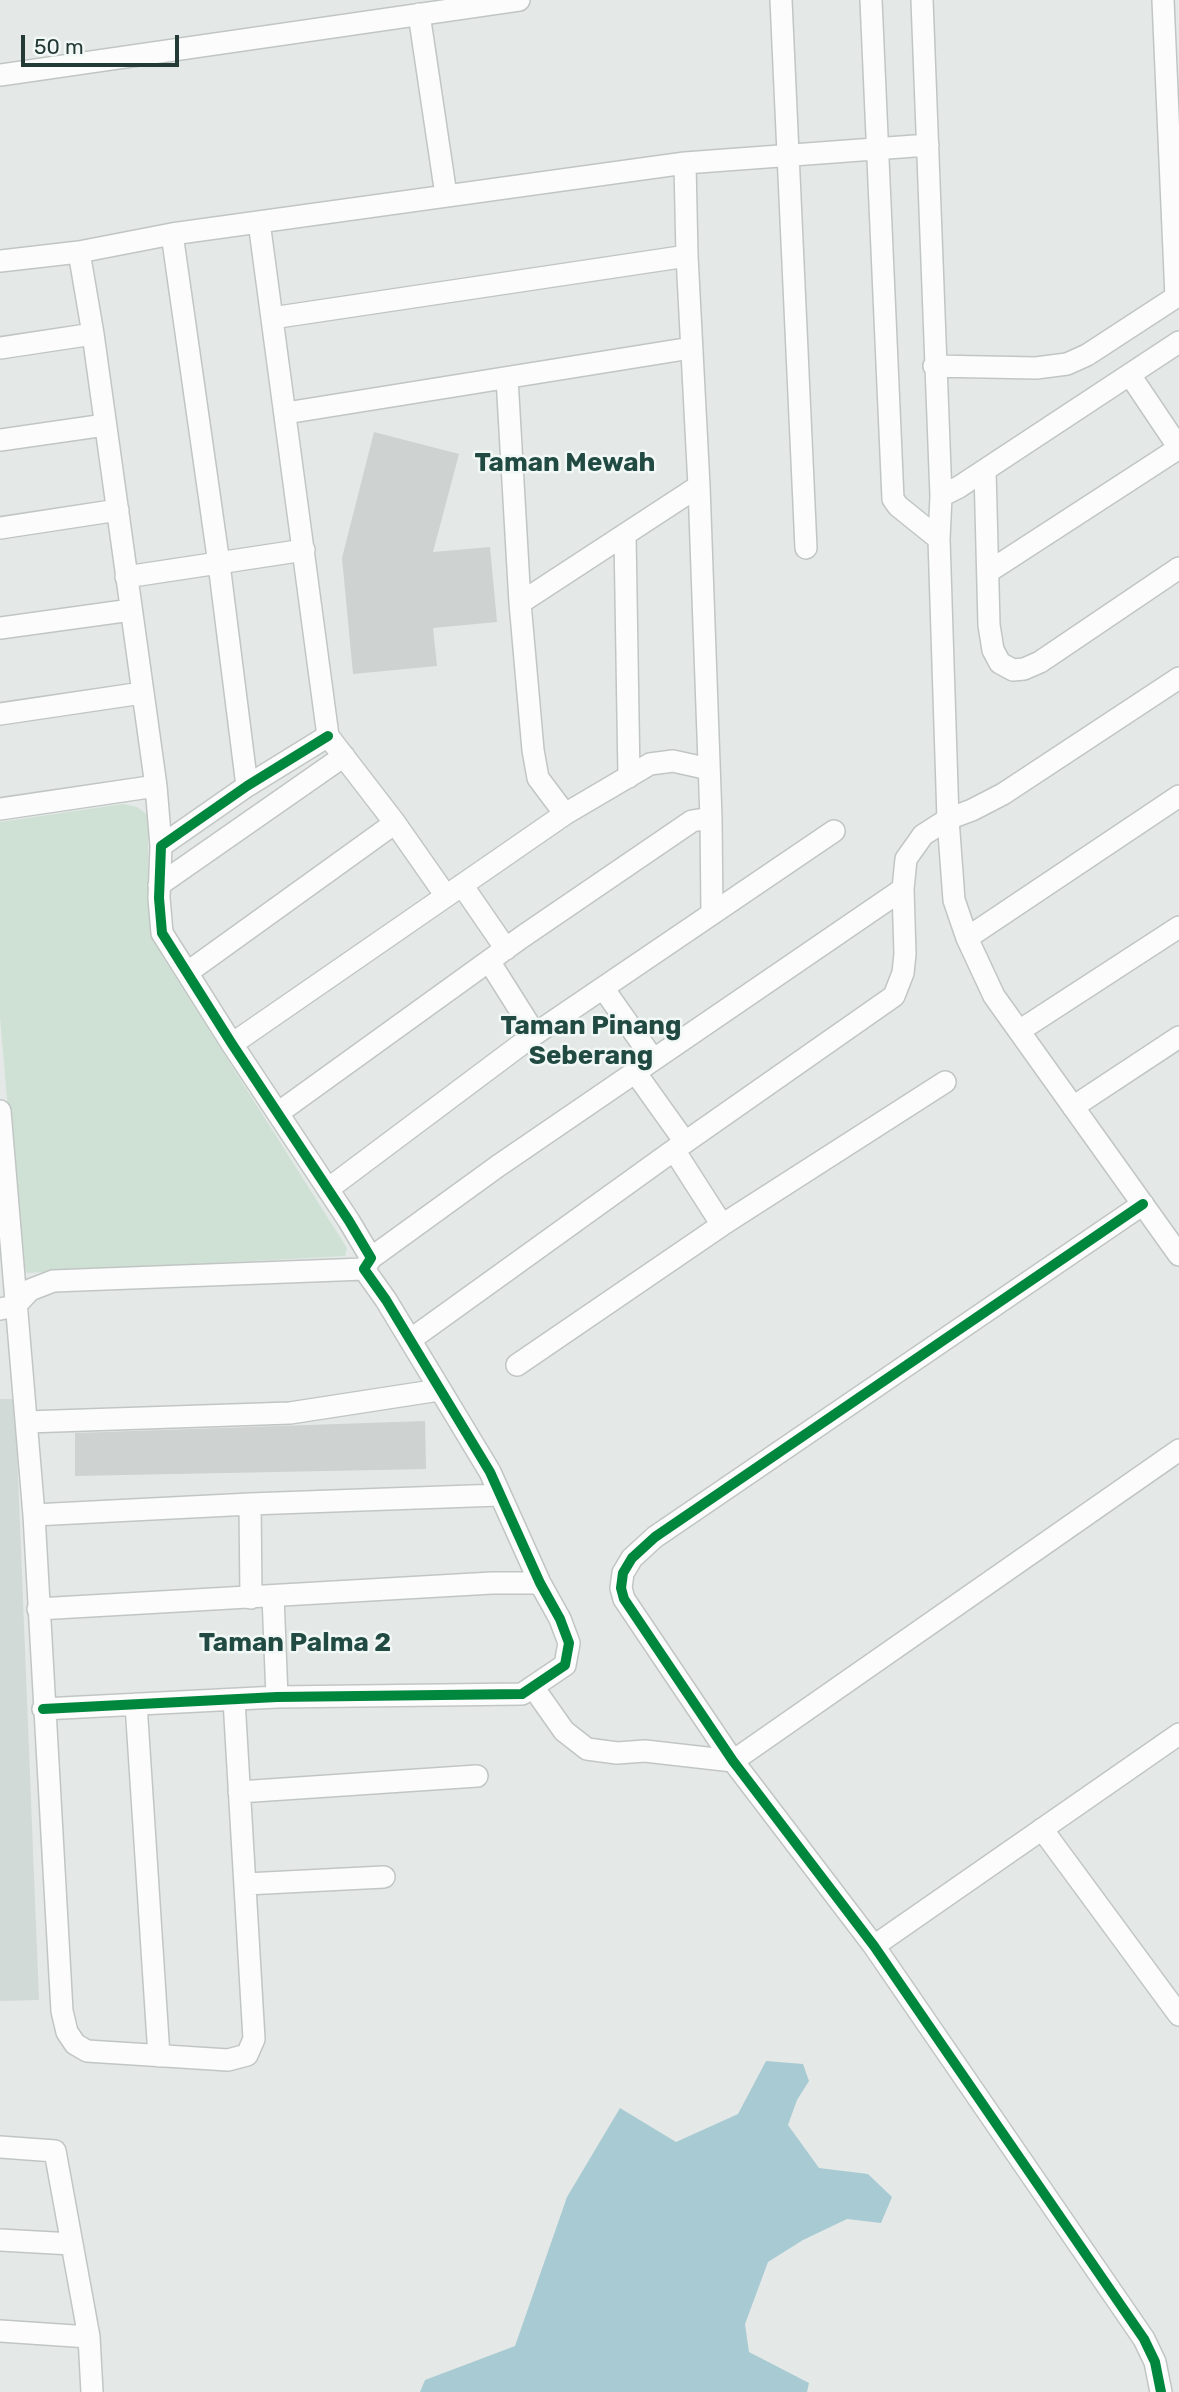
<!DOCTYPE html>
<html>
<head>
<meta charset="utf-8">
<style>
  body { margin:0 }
  #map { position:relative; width:1179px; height:2392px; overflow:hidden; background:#e4e9e7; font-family:Rubik,sans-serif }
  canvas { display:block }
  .scale { position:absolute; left:21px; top:35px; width:158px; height:32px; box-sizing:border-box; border:4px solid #243a36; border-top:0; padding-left:9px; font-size:21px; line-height:24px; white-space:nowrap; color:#243a36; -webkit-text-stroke:5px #f2f8f5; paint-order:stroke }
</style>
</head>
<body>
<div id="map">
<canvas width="1179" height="2392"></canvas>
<div class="scale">50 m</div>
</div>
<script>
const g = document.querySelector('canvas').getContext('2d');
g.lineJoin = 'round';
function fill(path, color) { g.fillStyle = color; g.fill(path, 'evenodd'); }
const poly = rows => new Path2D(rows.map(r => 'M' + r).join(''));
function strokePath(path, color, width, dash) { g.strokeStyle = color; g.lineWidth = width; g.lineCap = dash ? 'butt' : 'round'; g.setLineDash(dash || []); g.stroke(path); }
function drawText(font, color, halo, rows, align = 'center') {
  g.font = font + ' Rubik,sans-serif'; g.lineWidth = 5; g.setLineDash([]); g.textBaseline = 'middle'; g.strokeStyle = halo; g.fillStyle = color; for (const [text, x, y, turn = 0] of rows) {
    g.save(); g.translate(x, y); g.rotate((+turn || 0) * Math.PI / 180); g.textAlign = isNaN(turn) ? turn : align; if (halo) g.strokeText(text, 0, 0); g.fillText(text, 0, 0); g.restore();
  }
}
fill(poly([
  [0,1399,15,1399,39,2000,0,2001]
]), '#d2dad7');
fill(poly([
  [123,804,137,807,148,815,148,912,151,929,162,956,347,1248,345,1256,27,1273,21,1262,0,1017,0,822]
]), '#cfe1d5');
fill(poly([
  [766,2061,803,2064,809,2081,797,2100,788,2125,819,2168,868,2174,892,2197,881,2223,847,2219,803,2240,768,2262,745,2324,749,2352,809,2383,807,2392,420,2392,425,2380,515,2346,567,2197,620,2108,676,2142,738,2114]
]), '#a8cad3');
fill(poly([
  [374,432,459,454,433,552,490,547,497,622,433,628,437,666,353,674,342,558],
  [425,1421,426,1469,75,1476,75,1433]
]), '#ced2d1');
const minor = poly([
  [781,0,806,548],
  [871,0,893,499,898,506,939,539],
  [922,0,941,496,939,539,948,819,954,900,967,938,994,996,1179,1255],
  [1163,0,1176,297],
  [419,14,446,195],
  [0,75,519,0],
  [685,163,687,256,699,486,711,818,712,914],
  [259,222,328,736,395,823,446,896],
  [172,234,219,564,247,786],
  [79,252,93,334,156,786,161,846],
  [0,261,79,252,172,234,685,163,928,145],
  [272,318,687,256],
  [0,348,93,334],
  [934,366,1036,368,1067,364,1087,355,1179,295],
  [507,378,520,603,533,750,538,778,565,814],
  [286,413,691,348],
  [0,440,105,425],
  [985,470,989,625,993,650,1000,663,1013,670,1024,669,1040,662,1179,568],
  [941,496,959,487,1179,342],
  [0,528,118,510],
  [625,535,629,777],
  [988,572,1179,448,1130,375],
  [126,577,304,550],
  [520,603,699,486],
  [0,628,131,610],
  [0,714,142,693],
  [0,809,156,786],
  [159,885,344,756],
  [462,885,506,949],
  [967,938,1179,796],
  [489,961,535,1034],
  [188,972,395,823],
  [603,988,653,1059],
  [1019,1031,1179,927],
  [232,1044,565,814,650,764,673,761,709,769],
  [635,1072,685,1142],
  [1073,1107,1179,1037],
  [0,1111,34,1515],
  [278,1113,522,937,692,821,711,818],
  [674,1150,722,1225],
  [328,1189,535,1034,834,831],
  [1143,1204,655,1537,632,1558,623,1573,621,1588,624,1599,733,1761,874,1946,1144,2339,1155,2362,1161,2392],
  [371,1258,498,1166,903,889],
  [0,1309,15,1306,30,1290,53,1281,364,1269],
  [410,1340,674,1150,894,996,903,973,905,954,903,889,906,859,923,835,948,819,972,810,1003,794,1179,678],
  [517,1365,722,1225,945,1082],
  [27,1422,290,1413,439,1390],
  [250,1504,251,1598],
  [273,1596,277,1697],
  [38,1609,492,1583,540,1583],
  [533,1687,564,1731,587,1749,617,1753,645,1751,733,1761,1179,1450],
  [234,1700,254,2039,247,2055,228,2060,87,2051,75,2044,67,2032,62,2011,34,1515,250,1504,499,1495],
  [136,1704,159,2056],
  [43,1709,277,1697,522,1694,565,1665,569,1643,560,1619,540,1583,490,1472,386,1300,364,1269,371,1258,349,1221,232,1044,162,933,159,898,161,846,247,786,328,736],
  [239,1792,477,1776],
  [1042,1829,1179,2015],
  [246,1884,384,1877],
  [874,1946,1179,1734],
  [0,2147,55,2151,89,2337,92,2392],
  [0,2240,72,2244],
  [0,2331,89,2337]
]);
strokePath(minor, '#c1c6c4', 24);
strokePath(minor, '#fbfcfb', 21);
strokePath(poly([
  [1143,1204,655,1537,632,1558,623,1573,621,1588,624,1599,733,1761,874,1946,1144,2339,1155,2362,1161,2392],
  [43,1709,277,1697,522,1694,565,1665,569,1643,560,1619,540,1583,490,1472,386,1300,364,1269,371,1258,349,1221,232,1044,162,933,159,898,161,846,247,786,328,736]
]), '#00873e', 10);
drawText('bold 26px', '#214a43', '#f2f8f5', [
  ["Taman Mewah",565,463],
  ["Taman Pinang",591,1026],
  ["Seberang",591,1056],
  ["Taman Palma 2",295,1643]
]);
</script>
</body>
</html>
